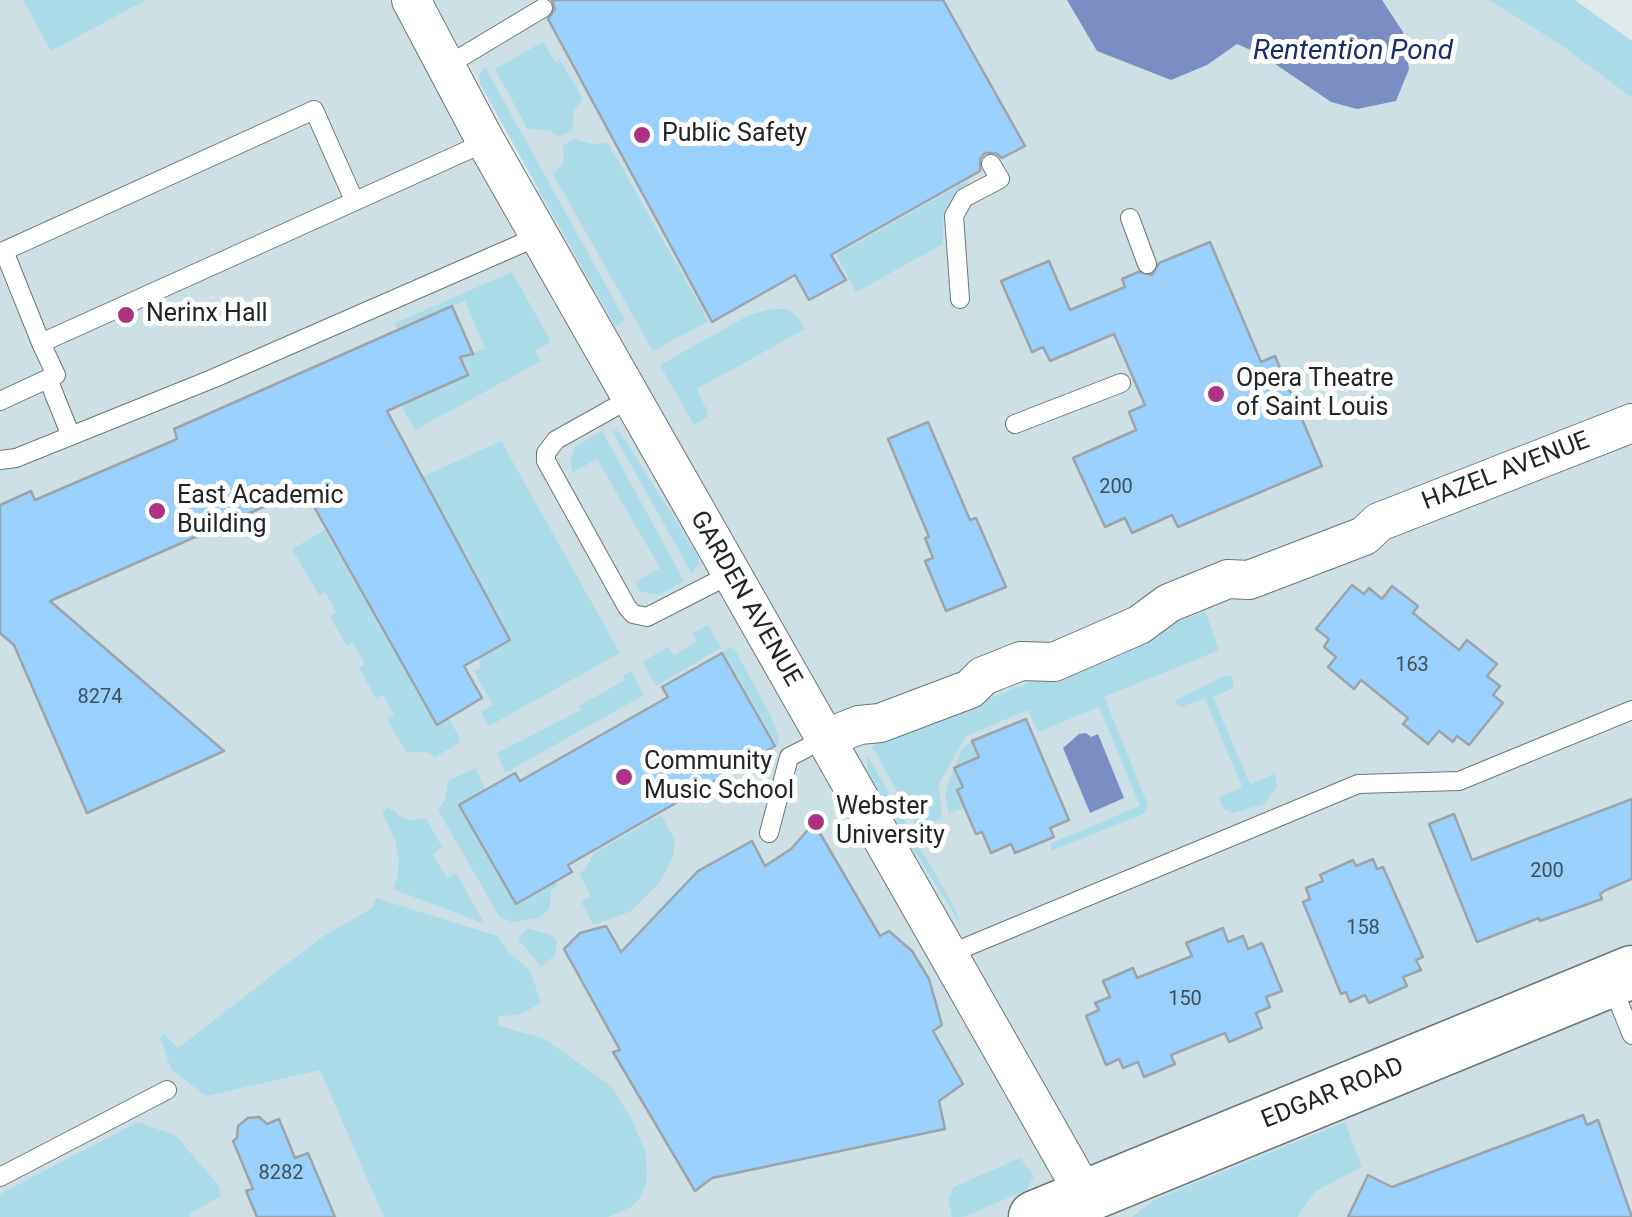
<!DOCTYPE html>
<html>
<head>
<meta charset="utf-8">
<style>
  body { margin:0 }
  canvas { display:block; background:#dfeaed }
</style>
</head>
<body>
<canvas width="1632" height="1217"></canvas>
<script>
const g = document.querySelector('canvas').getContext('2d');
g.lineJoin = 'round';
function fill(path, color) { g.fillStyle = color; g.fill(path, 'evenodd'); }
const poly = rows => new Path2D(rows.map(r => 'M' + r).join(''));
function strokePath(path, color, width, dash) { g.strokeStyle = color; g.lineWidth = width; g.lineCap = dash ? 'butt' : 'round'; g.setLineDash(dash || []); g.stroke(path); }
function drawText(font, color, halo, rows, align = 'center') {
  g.font = font + ' Roboto,sans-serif'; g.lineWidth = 10; g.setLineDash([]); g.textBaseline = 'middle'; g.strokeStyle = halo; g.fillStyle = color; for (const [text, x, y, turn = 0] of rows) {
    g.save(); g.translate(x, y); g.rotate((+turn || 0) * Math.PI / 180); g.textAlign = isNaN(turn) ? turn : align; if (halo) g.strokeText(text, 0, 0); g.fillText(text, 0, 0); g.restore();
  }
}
fill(poly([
  [0,0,389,0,505,204,538,189,434,0,1489,0,1561,45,1632,98,1632,1217,0,1217]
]), '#cde0e6');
fill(poly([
  [23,0,146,0,51,51],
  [1489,0,1575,0,1632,41,1632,98,1561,45],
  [543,42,555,62,560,60,583,99,574,111,572,130,559,137,551,131,527,128,495,69],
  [485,67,625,320,615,326,480,84,479,76],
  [574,139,593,144,608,143,709,321,653,351,553,174,564,163,563,146],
  [967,181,969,185,955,195,948,205,943,221,943,244,856,292,836,255],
  [512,272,551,342,535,351,541,361,415,430,401,405,468,375,460,357,485,348,465,301,398,330,395,323],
  [771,309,786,309,795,314,805,329,697,389,708,413,707,417,694,425,660,365,749,315],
  [611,429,621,434,698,556,700,562,692,574],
  [602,431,684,581,659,595,642,592,637,588,636,582,660,568,597,459,573,472,570,462,575,447],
  [501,441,620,653,489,726,481,712,493,705,474,671,480,668,479,658,510,640,422,477],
  [325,530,436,725,448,718,460,738,459,743,435,757,426,752,406,752,387,719,394,714,383,695,376,698,359,668,365,664,353,643,347,646,330,617,336,612,325,592,319,595,292,549],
  [1205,611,1219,650,1104,697,1148,805,1144,814,1051,851,1051,843,1140,806,1099,707,1038,732,1028,710,966,736,939,784,942,818,918,829,872,746],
  [708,625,721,648,656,686,642,662,668,647,674,655,697,642,693,633],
  [730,647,735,650,771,716,779,739,778,747,723,652],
  [631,671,644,695,505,773,497,753,581,710,579,706,625,680,623,676],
  [1227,675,1232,676,1234,688,1213,697,1250,784,1275,774,1277,787,1264,804,1233,813,1224,809,1218,798,1242,787,1205,698,1181,707,1174,701],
  [972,741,979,757,955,768,963,787,965,807,949,814,945,794,948,783,962,749],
  [867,755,954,907,960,923,868,778],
  [475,768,486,790,460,806,516,903,556,881,557,885,551,891,550,909,539,918,512,922,499,916,438,810,445,800,448,781],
  [389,807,401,817,412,820,426,818,442,847,433,854,447,878,456,873,485,924,393,889,398,876,399,860,395,840,382,812],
  [661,815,675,840,673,856,660,882,631,911,594,925,581,902,591,896,579,874,585,869,594,853],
  [376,898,497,936,509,953,530,970,541,1003,519,1015,498,1016,499,1026,543,1038,611,1086,631,1118,646,1154,647,1179,642,1195,633,1206,608,1217,384,1217,320,1070,206,1096,171,1069,160,1037,164,1034,178,1048,322,937,372,908],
  [527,928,551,935,557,942,555,955,541,967,518,939],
  [138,1122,175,1135,219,1186,221,1196,189,1214,190,1217,0,1217,0,1194],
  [1345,1122,1362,1167,1316,1191,1297,1217,1132,1217,1154,1200],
  [1020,1158,1034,1176,1027,1190,963,1217,952,1217,948,1199,954,1187]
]), '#acdcea');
fill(poly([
  [1067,0,1382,0,1403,32,1409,69,1396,101,1357,109,1331,102,1262,55,1237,44,1207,65,1171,80,1097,51],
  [1086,733,1091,737,1098,734,1124,798,1090,813,1063,748,1079,734]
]), '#7a8ec4');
const building = poly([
  [552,0,943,0,1025,146,1002,158,996,153,985,153,980,159,980,171,831,255,846,280,809,300,795,275,712,322,548,19,555,9,552,0],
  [1210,242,1261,362,1275,356,1322,466,1178,527,1172,515,1132,533,1125,518,1105,527,1073,458,1136,430,1129,412,1145,405,1114,334,1050,361,1043,347,1032,352,1001,281,1049,261,1070,310,1125,287,1122,279,1138,272,1152,275,1159,263,1210,242],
  [452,306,473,354,460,357,468,375,387,411,510,640,464,666,482,698,437,725,304,489,50,601,224,751,87,813,14,645,0,633,0,505,31,491,35,500,177,439,174,429,452,306],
  [928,422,970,520,976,518,1006,587,946,611,925,561,933,558,925,538,929,537,888,439,928,422],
  [1352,585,1364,594,1369,588,1382,599,1392,586,1418,606,1413,613,1459,650,1467,640,1497,664,1487,676,1500,686,1493,695,1503,703,1469,745,1457,736,1453,742,1439,731,1428,744,1403,724,1408,718,1361,680,1354,689,1328,667,1336,657,1324,647,1329,639,1316,629,1352,585],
  [722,653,775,746,568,865,572,872,516,904,459,805,515,773,520,781,668,697,662,687,722,653],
  [1026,719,1069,820,1050,828,1054,837,1015,853,1011,844,991,853,982,832,976,834,957,790,963,787,954,768,979,757,972,741,1026,719],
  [1632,799,1632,879,1606,890,1600,894,1602,899,1540,921,1539,918,1477,942,1429,824,1454,814,1472,860,1632,799],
  [814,823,880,936,889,931,912,951,929,979,942,1025,933,1031,963,1084,939,1101,945,1129,712,1178,695,1191,613,1052,620,1050,564,949,580,933,606,926,621,952,698,871,752,841,765,866,791,849,814,823],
  [1373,859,1377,869,1383,867,1423,957,1416,960,1421,970,1403,977,1407,986,1369,1003,1365,995,1350,1002,1346,992,1341,994,1303,902,1310,899,1306,888,1323,881,1320,875,1353,860,1356,866,1373,859],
  [1223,928,1228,942,1243,936,1248,949,1262,943,1282,991,1266,997,1270,1007,1256,1013,1262,1028,1229,1042,1225,1033,1171,1055,1175,1064,1144,1077,1138,1062,1123,1068,1119,1059,1106,1065,1086,1016,1099,1010,1095,1003,1110,997,1103,981,1133,968,1137,978,1192,956,1186,943,1223,928],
  [1583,1115,1587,1125,1598,1120,1632,1217,1348,1217,1368,1175,1392,1187,1583,1115],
  [259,1117,267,1124,279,1119,295,1158,308,1153,335,1217,257,1217,246,1191,253,1189,233,1141,237,1138,238,1126,248,1118,259,1117]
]);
fill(building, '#9ad0fc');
strokePath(building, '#9ca3a9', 2.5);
const lane = poly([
  [448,65,543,8],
  [354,200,314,110,4,251,41,343,486,142],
  [1130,218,1147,264],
  [960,299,954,216,964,198,1000,179,991,164],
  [48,379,71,436],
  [631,398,556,440,546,453,546,461,627,607,633,614,647,617,731,574],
  [0,401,56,375,41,343],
  [1015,424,1121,383],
  [0,460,16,458,212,379,539,236],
  [769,833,789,757,824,739],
  [947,955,1358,784,1459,781,1632,710],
  [1612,986,1632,1035],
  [0,1177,167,1090]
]);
const street = poly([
  [411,0,486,142,1085,1195],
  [824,739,859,725,880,723,970,689,983,676,1021,661,1054,662,1139,625,1169,603,1228,579,1249,580,1364,536,1379,522,1632,423]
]);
const secondary = poly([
  [1035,1217,1632,972]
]);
strokePath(lane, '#6c7679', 20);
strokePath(street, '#6c7679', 40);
strokePath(secondary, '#6c7679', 55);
strokePath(lane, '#fff', 18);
strokePath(street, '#fff', 38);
strokePath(secondary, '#fff', 52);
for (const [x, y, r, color] of [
  [642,135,10,"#ae3283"],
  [126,315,10,"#ae3283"],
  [1216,394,10,"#ae3283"],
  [157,511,10,"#ae3283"],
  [624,777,10,"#ae3283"],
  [816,822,10,"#ae3283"]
]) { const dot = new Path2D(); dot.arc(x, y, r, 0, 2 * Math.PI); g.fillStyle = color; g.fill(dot); strokePath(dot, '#fff', 4); }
drawText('20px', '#3f505c', null, [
  ["200",1116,488],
  ["163",1412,666],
  ["8274",100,698],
  ["200",1547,872],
  ["158",1363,929],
  ["150",1185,1000],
  ["8282",281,1174]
]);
drawText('25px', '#212526', '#fff', [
  ["Public Safety",662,135],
  ["Nerinx Hall",146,315],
  ["Opera Theatre",1236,380],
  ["of Saint Louis",1236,409],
  ["East Academic",177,497],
  ["Building",177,526],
  ["Community",644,763],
  ["Music School",644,792],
  ["Webster",836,808],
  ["University",836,837]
], 'left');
drawText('25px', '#212526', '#fff', [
  ["HAZEL AVENUE",1506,472,-21],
  ["GARDEN AVENUE",745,599,60],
  ["EDGAR ROAD",1333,1094,-22]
]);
drawText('italic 28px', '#1b2b6b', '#fff', [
  ["Rentention Pond",1353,52]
]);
</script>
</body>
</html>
